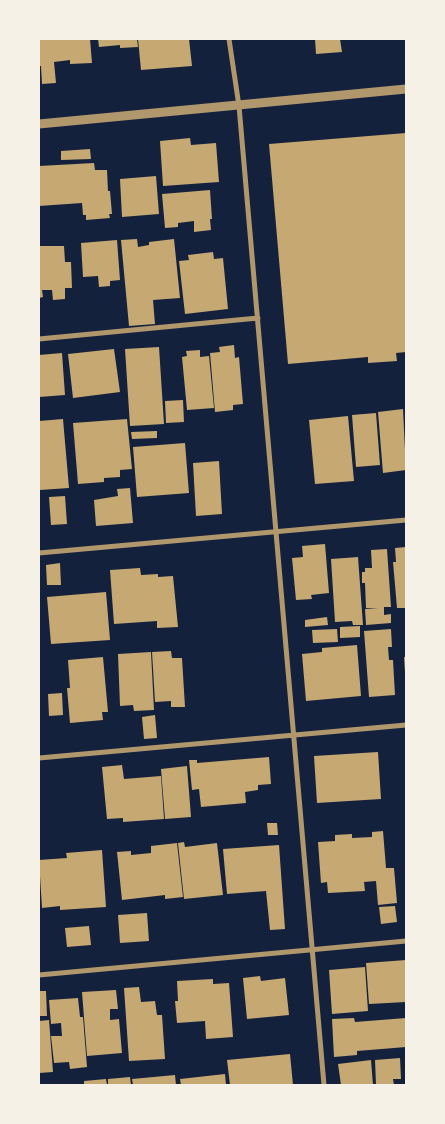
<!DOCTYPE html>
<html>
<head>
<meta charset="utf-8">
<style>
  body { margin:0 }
  #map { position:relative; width:445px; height:1124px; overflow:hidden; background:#14213d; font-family:Rubik,sans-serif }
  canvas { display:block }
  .frame { position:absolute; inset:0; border:40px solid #f6f1e7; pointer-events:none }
</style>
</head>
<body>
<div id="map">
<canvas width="445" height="1124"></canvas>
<div class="frame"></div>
</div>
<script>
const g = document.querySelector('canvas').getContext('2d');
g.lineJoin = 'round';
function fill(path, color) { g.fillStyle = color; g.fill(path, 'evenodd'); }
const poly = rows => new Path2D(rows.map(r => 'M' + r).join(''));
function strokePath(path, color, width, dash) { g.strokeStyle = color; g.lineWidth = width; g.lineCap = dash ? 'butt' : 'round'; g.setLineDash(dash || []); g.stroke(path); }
fill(poly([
  [39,39,90,39,92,63,70,64,70,60,54,62,56,83,42,84,41,66,39,66],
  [98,39,137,39,138,47,120,48,120,45,99,47],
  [138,39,189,39,192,66,141,70],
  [315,39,340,39,342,52,316,54],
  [406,133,406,352,396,353,397,361,368,363,368,357,288,364,269,144],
  [190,138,191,145,216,143,219,182,163,186,160,141],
  [90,149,91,159,61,160,61,151],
  [94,163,95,170,107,170,108,191,110,191,112,214,109,214,110,218,86,220,86,215,83,215,82,203,39,206,39,166],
  [156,176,159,214,122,217,120,179],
  [210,190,212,219,210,219,211,230,194,232,194,221,178,223,178,227,165,228,162,194],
  [137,239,138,247,149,245,149,242,174,239,180,298,153,300,155,324,129,326,121,240],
  [117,240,120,280,110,281,110,286,99,287,98,276,83,277,81,243],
  [39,246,64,246,65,262,71,262,72,288,65,288,65,299,53,300,52,290,42,290,43,297,39,298],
  [213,252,214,259,223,258,228,309,185,314,179,261,189,260,188,255],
  [234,345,235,358,239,357,243,404,233,405,233,410,215,412,210,353,220,352,219,347],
  [159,347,164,424,130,426,125,349],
  [114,349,120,392,73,398,68,354],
  [200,350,200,357,209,356,214,408,187,410,182,357,187,356,186,351],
  [62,353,65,395,39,397,39,355],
  [183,400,184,422,166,423,165,401],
  [403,409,406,470,383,473,378,412],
  [376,413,380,465,356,467,352,415],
  [348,416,354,481,315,484,309,420],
  [63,419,69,488,40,490,39,421],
  [127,419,132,469,120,470,120,477,104,478,104,482,78,484,73,423],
  [157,431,157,438,132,439,131,432],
  [185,443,189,493,137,497,133,447],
  [219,461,222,514,196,516,193,463],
  [130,488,133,523,96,526,94,500,118,496,117,489],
  [65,496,67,524,51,525,49,497],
  [325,544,329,593,311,595,312,599,296,600,292,558,303,557,302,546],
  [406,547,406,608,397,608,393,562,396,562,395,548],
  [387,549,391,607,384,607,384,615,391,614,391,623,366,625,365,609,378,608,366,608,365,583,362,583,362,572,365,572,365,568,372,568,371,550],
  [358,557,363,625,353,625,352,621,335,622,331,559],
  [60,563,61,585,47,585,46,565],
  [140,568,141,575,158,574,158,577,173,576,178,627,157,628,157,621,114,624,110,570],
  [106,592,110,640,51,644,47,597],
  [327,617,328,625,305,627,305,620],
  [360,626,360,637,340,638,340,627],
  [337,629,338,642,313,643,312,630],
  [391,629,392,647,388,647,389,660,393,660,395,695,369,697,364,631],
  [357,645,361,696,306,701,302,654,322,652,322,648],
  [171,651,172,658,182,658,185,707,171,707,171,701,155,702,152,652],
  [151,652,154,710,134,711,133,705,120,706,118,654],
  [103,657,108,712,102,712,103,720,70,723,67,688,70,688,68,660],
  [404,657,406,657,406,672,405,672],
  [62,693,63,715,49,716,48,694],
  [155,715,157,738,144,739,142,717],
  [378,752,381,799,317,803,314,756],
  [269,757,271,784,258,785,258,790,245,792,246,803,201,807,199,789,192,790,189,760,197,760,197,763],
  [122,765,124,779,161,776,164,819,123,822,123,818,107,819,102,767],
  [187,766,191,817,165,819,161,769],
  [267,823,277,823,278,835,268,835],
  [383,831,386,868,394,868,397,903,378,905,376,881,364,882,365,891,328,893,327,882,321,883,318,842,335,841,335,835,352,834,352,838,372,837,372,832],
  [184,842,185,847,217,843,223,895,184,899,178,843],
  [177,843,183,897,165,899,165,895,122,900,117,852,131,851,131,855,151,853,151,846],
  [279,845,285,929,270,930,266,891,227,894,223,849],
  [102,850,106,907,60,910,60,906,42,908,39,860,67,858,66,853],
  [395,906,397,922,381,924,379,907],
  [147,913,149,941,120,943,118,915],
  [89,926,91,945,67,947,65,928],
  [406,960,406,1002,369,1004,366,963],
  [365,967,368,1011,332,1014,329,970],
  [260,976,261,981,285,978,289,1015,247,1019,243,978],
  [213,979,213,984,229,983,233,1037,206,1039,205,1021,177,1023,175,1001,178,1001,177,981],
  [139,987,141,1002,155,1001,157,1015,162,1015,165,1059,129,1061,124,988],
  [116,990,118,1009,110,1009,110,1020,119,1019,122,1053,87,1056,82,992],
  [39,991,46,991,47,1016,39,1016],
  [78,998,80,1017,83,1017,87,1067,70,1069,69,1062,54,1063,51,1036,62,1036,61,1023,51,1024,49,1000],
  [354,1018,355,1022,406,1018,406,1047,357,1051,357,1055,334,1057,332,1019],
  [49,1020,53,1072,39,1073,39,1021],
  [290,1054,293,1085,230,1085,227,1060],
  [400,1058,401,1079,393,1079,394,1085,376,1085,375,1060],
  [371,1060,373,1085,341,1085,338,1064],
  [225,1074,226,1085,181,1085,180,1079],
  [175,1075,176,1085,133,1085,132,1079],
  [130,1077,131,1085,108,1085,108,1079],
  [106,1079,107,1085,84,1085,84,1081]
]), '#c6a872');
strokePath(poly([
  [229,39,239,106,324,1085],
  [39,339,258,318],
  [39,553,406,520],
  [39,758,406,725],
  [39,975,406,941]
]), '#b1986c', 5);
strokePath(poly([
  [39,124,406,89]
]), '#b1986c', 9);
</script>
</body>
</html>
